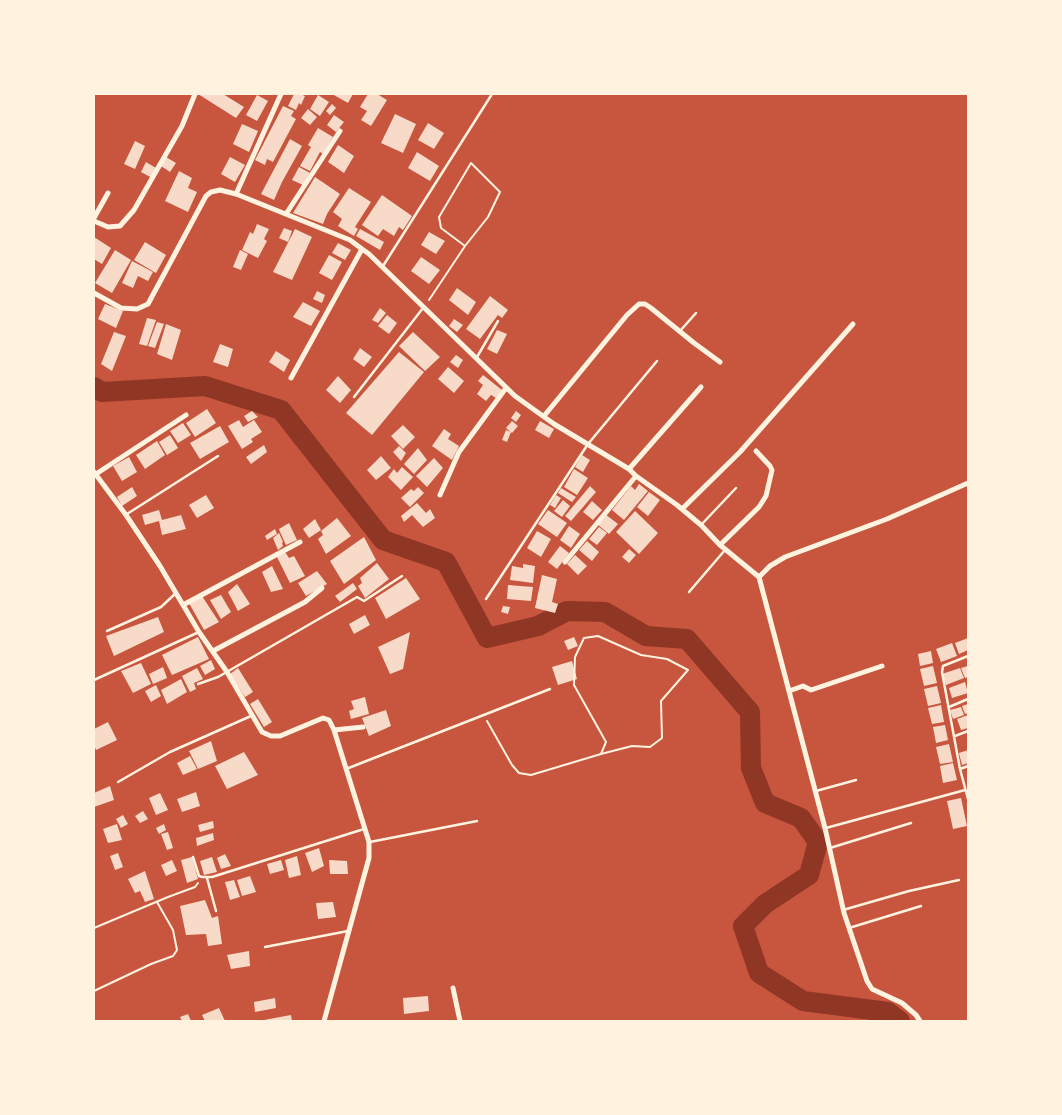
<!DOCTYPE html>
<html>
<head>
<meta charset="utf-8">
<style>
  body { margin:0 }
  #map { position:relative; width:1062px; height:1115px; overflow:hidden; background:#c8553d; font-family:"Fira Sans Condensed",sans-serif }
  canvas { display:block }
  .frame { position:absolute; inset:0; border:95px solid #fff3e0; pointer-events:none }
</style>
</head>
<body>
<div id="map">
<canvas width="1062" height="1115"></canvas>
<div class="frame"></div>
</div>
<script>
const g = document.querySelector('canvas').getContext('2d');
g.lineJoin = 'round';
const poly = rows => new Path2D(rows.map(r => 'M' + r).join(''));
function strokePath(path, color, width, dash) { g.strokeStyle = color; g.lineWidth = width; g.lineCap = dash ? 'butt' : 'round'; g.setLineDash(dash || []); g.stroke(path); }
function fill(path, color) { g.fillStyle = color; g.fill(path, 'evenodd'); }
strokePath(poly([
  [94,387,102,392,205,386,281,410,383,540,446,562,487,638,538,626,567,611,605,612,646,636,687,639,750,712,751,768,765,803,801,818,818,842,809,875,765,904,743,926,759,973,803,1001,888,1012,900,1021]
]), '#8f3625', 20);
fill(poly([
  [198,94,223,94,244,107,236,118],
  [294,94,300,94,305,96,301,105,299,103,296,110,288,106],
  [332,94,353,94,348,103],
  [368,94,377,94,387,100,371,126,361,120,367,111,360,107],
  [257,95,268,101,257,121,246,115],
  [318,95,329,102,320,116,310,109],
  [332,104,336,108,330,115,326,111],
  [283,106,294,111,291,116,296,119,273,162,267,159,265,165,255,160],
  [308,109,317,117,310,125,301,118],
  [395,114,416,124,403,153,381,143],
  [334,115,344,122,336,132,327,125],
  [428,123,444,133,434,149,418,140],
  [242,124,258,131,249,152,233,144],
  [318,128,333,137,323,154,320,152,310,171,300,166,311,147,308,145],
  [290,139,302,146,282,182,274,200,261,194],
  [135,141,145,146,135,169,124,164],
  [338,145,354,156,344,173,328,162],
  [417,152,439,166,430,181,408,168],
  [166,157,176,163,170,172,161,166],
  [230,157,245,165,235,182,221,174],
  [146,162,156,168,152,178,141,172],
  [299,167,310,173,303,185,292,180],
  [179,171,192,178,188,188,197,192,188,212,165,201],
  [315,177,340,194,327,214,323,224,293,213],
  [349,188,371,202,355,227,358,229,354,236,338,226,342,219,333,212],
  [382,195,412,216,403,230,399,227,394,236,383,229,378,236,362,225],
  [257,224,269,229,264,239,267,241,258,258,242,250,250,232,253,234],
  [284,228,292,231,288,242,279,238],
  [295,229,312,237,292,280,273,272],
  [360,229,384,242,380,250,356,236],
  [429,232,445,241,436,254,421,245],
  [94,237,111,248,102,264,94,259],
  [145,242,166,255,156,273,134,260],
  [338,243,351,250,345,260,332,253],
  [115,250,131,260,112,293,95,283],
  [240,250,248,254,241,270,233,267],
  [329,255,342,262,332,280,319,273],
  [421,257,440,270,429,284,411,271],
  [132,261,153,272,148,281,138,276,133,288,122,283],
  [457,288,476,302,468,315,449,300],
  [317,291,325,295,322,303,313,299],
  [490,296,508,310,502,318,498,315,480,339,466,329],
  [303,302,320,311,311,326,293,317],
  [105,304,123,311,116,328,98,319],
  [380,308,386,313,378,323,372,320],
  [387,315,397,323,389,334,378,326],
  [147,318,156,320,147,346,139,344],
  [454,319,463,325,457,332,449,326],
  [157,322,164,324,155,348,148,346],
  [166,324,181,330,172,360,157,354],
  [497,330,507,334,497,354,487,349],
  [114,332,126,336,112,371,101,364],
  [413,332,440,357,425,371,399,346],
  [220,344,233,349,228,367,213,362],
  [360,348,372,357,364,367,353,359],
  [276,351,290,360,284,372,269,362],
  [399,352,424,372,372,435,346,413],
  [456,355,463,360,458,368,450,362],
  [448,367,464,381,454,393,438,379],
  [483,375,502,390,496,398,491,395,486,401,477,394,483,385,478,381],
  [338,376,351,390,340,403,326,390],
  [207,409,216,423,195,437,186,423],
  [252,411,258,417,248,422,244,416],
  [516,411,521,415,516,422,511,418],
  [239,420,243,427,254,420,262,432,251,439,253,442,242,449,228,426],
  [512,421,518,426,512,433,506,428],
  [540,421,554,429,549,438,535,430],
  [183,423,191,435,178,443,170,431],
  [403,425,415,437,403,449,391,436],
  [220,426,229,442,200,459,190,443],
  [444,429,451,434,448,439,459,446,452,460,432,446],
  [506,430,511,432,507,442,502,440],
  [170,435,178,448,167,455,159,442],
  [157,441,165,455,145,469,136,455],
  [264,445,267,452,251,464,246,457],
  [399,446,406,453,401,461,393,452],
  [418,448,427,460,414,474,404,464],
  [582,455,590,460,583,472,575,467],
  [381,456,391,468,376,480,367,470],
  [129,457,137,472,122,481,113,466],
  [434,458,443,468,427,487,416,476],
  [402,467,413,477,401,490,388,477,394,469,397,473],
  [574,469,588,478,577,495,564,487],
  [639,484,648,491,624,520,612,510,631,486,635,490],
  [590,486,596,492,571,521,565,516],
  [132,487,137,496,122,506,117,497],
  [418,487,424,493,410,507,401,498,411,489,414,491],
  [561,488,576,497,572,502,558,493],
  [649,492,660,500,648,516,637,507],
  [206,495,214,508,197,518,189,505],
  [556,495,561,498,555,508,550,505],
  [563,500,570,506,562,517,554,511],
  [592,501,602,510,593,520,583,512],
  [417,503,426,513,430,509,435,518,423,527,412,515,404,522,401,516],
  [159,510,162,520,181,515,186,529,162,535,159,521,145,525,142,515],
  [548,510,567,523,557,537,538,524],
  [635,511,658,533,639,554,616,532],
  [605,514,618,524,609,534,597,524],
  [337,518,351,536,326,554,318,539,323,535,321,531],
  [315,519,321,530,309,538,303,529],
  [289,523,297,540,286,545,280,532,282,531,280,532,279,529],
  [569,526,580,534,571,548,560,540],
  [599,527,607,533,597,545,589,539],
  [275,529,277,534,267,540,265,536],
  [537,531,551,539,541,557,527,548],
  [279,533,283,542,282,543,283,546,278,550,273,538],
  [364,537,376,560,344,584,330,561],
  [587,541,599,552,592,561,579,550],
  [560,546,569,553,557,569,548,562],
  [629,549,636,555,629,563,622,557],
  [285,552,289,558,294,556,305,576,290,583,277,557],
  [575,555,587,566,578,575,567,564],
  [377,563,389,579,365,598,358,586,362,583,360,578],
  [523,564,535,566,533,583,510,580,512,566,523,568],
  [272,566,283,589,271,592,262,572],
  [317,571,327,584,306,596,298,583],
  [542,575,557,579,552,602,558,604,555,613,535,608],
  [406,578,420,599,386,619,375,598],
  [353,583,357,589,340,602,335,596],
  [237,584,250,604,238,611,228,592],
  [508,585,533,587,531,601,507,599],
  [221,595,231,612,221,619,210,600],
  [202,596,219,622,204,630,189,603],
  [503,606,510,607,508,614,501,612],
  [365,615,370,625,354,634,349,624],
  [158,617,164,632,114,656,106,636],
  [410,632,403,669,390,674,378,647],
  [198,637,209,659,172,675,162,655],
  [574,637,578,646,568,650,564,641],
  [968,638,968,650,959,654,955,643],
  [952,643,957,656,941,662,936,649],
  [931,651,933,663,920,666,918,654],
  [211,660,215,669,205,675,200,666],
  [572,661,577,679,558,685,552,667],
  [141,663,151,684,133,693,121,671],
  [933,666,937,683,924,686,920,669],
  [968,666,968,677,965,678,961,668],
  [163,667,167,678,153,684,149,674],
  [197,668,203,679,194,683,196,689,190,692,182,676],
  [238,668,253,692,245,697,230,674],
  [960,668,964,678,946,685,942,674],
  [181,679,187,692,167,704,161,690],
  [965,682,968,693,952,698,949,688],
  [156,685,161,696,151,702,145,691],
  [937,686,941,703,928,706,924,689],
  [365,697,369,714,351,719,349,711,354,709,351,701],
  [258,699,272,722,264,727,250,704],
  [968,704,968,713,965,714,962,706],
  [941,705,944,722,932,724,928,708],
  [961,707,964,715,953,719,950,710],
  [386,710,391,726,369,736,362,718],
  [968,715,968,728,961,730,957,719],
  [108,722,117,740,96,750,94,745,94,729],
  [945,725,948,740,936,743,933,727],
  [211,741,217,761,198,769,189,751],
  [949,744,953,762,940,764,936,747],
  [968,750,968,763,962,765,959,753],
  [244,752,258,775,227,789,215,766],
  [190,756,197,769,183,775,177,763],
  [953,763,957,780,943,783,940,766],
  [110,786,114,800,94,807,94,793],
  [196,792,200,806,182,812,177,799],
  [160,793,168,810,156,815,149,798],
  [961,798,967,826,953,829,947,801],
  [143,811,148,819,140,823,135,816],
  [123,815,128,824,121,828,116,819],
  [213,821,214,828,200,832,198,825],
  [117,824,122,840,108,843,103,829],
  [164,824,166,830,159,834,156,828],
  [168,832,173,848,167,850,161,834],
  [213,833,214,840,197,846,196,838],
  [319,848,324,866,312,872,305,853],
  [118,853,123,867,115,870,110,856],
  [225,854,231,866,221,869,217,858],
  [297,856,301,875,289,878,285,860],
  [192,857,198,879,187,883,181,860],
  [212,857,217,872,204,875,200,861],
  [172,860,177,871,166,876,161,865],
  [281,860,284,870,270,874,267,864],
  [329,860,347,861,348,874,330,874],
  [145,871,154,899,145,902,140,891,135,893,128,879],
  [250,876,256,892,242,896,237,880],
  [234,880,240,897,230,900,225,882],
  [205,900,212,918,218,916,222,944,208,946,206,934,186,935,180,906],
  [333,902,336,917,318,919,316,903],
  [249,951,250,966,231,969,227,955],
  [428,996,429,1011,404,1014,403,998],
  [275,998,276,1008,255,1012,254,1002],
  [219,1008,225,1021,205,1021,202,1015],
  [188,1014,191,1021,182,1021,180,1017],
  [291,1015,292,1021,264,1021,264,1020]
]), '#f7dbc8');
strokePath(poly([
  [429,300,465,246,441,228,439,217,471,163,500,192,488,217,465,246],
  [487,721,512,765,519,773,531,775,601,754,606,742,574,685,575,657,584,638,598,636,641,655,667,659,688,670,661,701,662,738,650,747,632,746,601,754],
  [94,928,168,897,195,887,198,883],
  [94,991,151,964,173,956,177,950,173,930,157,902]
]), '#fff3e0', 2);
strokePath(poly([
  [383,266,492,94],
  [680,331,696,313],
  [477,357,498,321],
  [354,397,423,308],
  [127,514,218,456],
  [701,525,736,488],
  [689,592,725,550],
  [486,599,588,444,657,361],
  [107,631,161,607,176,593],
  [968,656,943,666,942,672,960,769,968,799],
  [94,680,199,632],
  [198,684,218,677,357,597,364,601,402,576],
  [949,707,968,699],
  [955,736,968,731],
  [346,769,550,689],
  [960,769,968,766],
  [118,782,170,752,251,716],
  [816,791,856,780],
  [826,828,965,790],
  [370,842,477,821],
  [830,848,911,823],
  [193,857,199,876,202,877,212,877,364,829],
  [207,878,216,911],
  [843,910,909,891,959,880],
  [849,928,921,906],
  [265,947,348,931]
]), '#fff3e0', 2.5);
strokePath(poly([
  [236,194,281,94],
  [286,214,340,131],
  [94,218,108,193],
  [94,221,108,227,120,226,134,210,182,126,195,94],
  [94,293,121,308,137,309,148,304,206,196,211,192,220,190,236,194,350,240,362,249,369,254,515,396,554,424,629,469,636,476,677,505,701,525,720,545,759,577,825,828,844,913,867,981,872,989,902,1003,916,1015,920,1021],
  [291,378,362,249],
  [544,416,627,315,639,304,645,304,651,308,694,343,720,362],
  [629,469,701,387],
  [94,472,126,515,160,566,199,632,227,672,262,732,271,736,280,736,323,718,329,720,334,730,369,842,369,858,324,1021],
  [96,474,186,415],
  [440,495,459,452,506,388],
  [682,509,740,452,853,324],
  [720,545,759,507,766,496,772,470,770,466,756,451],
  [565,562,636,476],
  [759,577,770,566,785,557,887,519,968,483],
  [183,605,300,542],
  [213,651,305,602,322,588],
  [789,691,803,686,811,690,882,666],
  [334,730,363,727],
  [453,988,460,1021]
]), '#fff3e0', 5);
</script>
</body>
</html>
